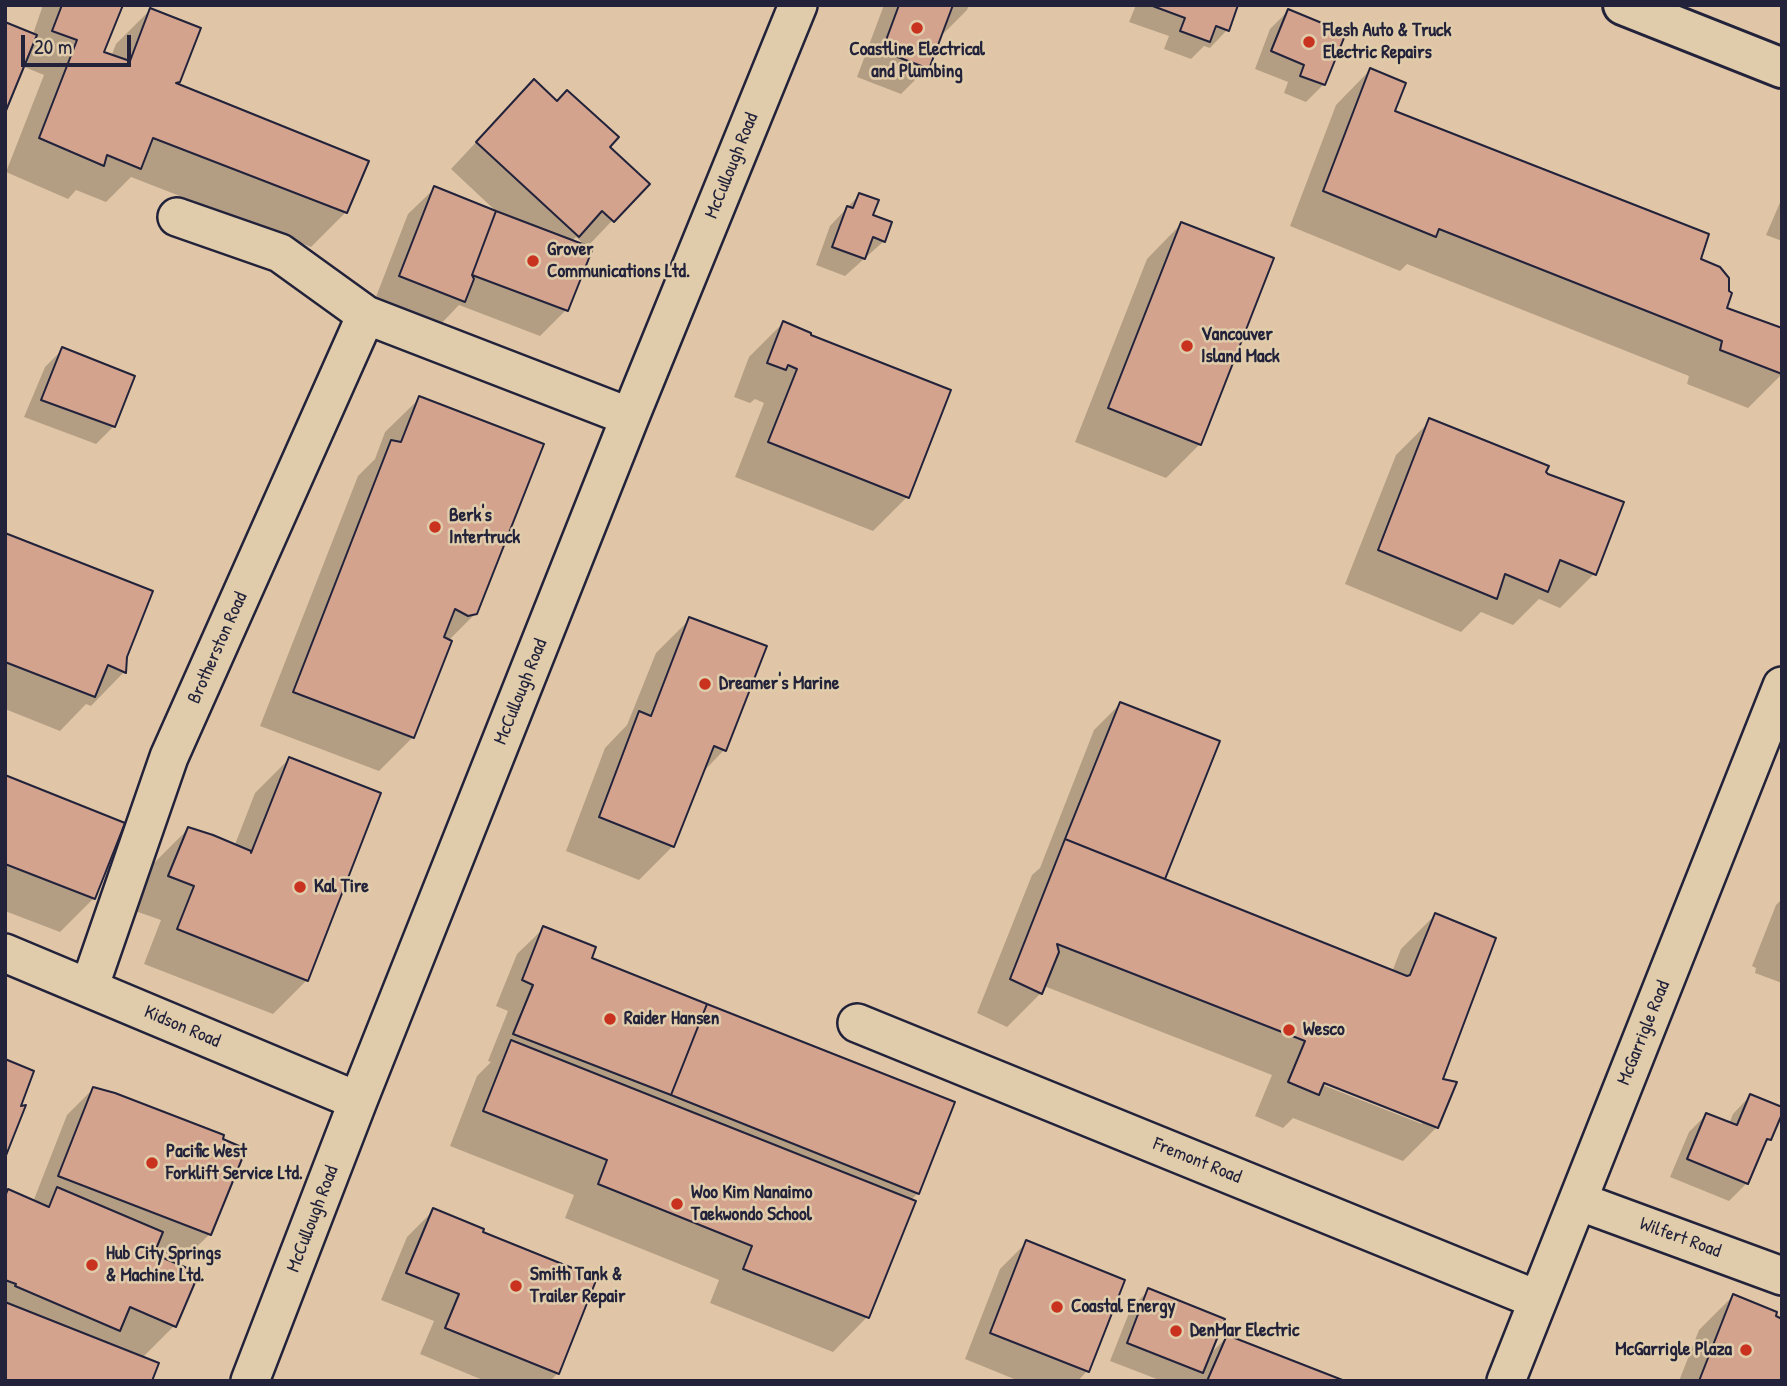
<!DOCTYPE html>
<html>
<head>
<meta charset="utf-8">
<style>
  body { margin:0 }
  #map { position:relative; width:1787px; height:1386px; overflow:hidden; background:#e0c6a6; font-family:"Patrick Hand",sans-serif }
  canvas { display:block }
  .frame { position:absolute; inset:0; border:7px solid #22223b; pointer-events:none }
  .scale { position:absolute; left:21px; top:35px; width:110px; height:32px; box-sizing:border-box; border:4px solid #22223b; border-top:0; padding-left:9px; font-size:21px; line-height:24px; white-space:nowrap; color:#22223b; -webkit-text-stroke:5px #e0ccaa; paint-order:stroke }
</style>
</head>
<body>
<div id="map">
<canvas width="1787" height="1386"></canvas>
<div class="frame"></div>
<div class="scale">20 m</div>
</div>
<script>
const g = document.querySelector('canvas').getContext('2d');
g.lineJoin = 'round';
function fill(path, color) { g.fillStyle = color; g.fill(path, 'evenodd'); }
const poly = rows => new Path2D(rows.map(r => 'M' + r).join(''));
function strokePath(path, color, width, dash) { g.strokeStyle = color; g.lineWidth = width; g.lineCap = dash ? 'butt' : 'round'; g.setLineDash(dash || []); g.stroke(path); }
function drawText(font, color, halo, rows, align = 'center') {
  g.font = font + ' "Patrick Hand",sans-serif'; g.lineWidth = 5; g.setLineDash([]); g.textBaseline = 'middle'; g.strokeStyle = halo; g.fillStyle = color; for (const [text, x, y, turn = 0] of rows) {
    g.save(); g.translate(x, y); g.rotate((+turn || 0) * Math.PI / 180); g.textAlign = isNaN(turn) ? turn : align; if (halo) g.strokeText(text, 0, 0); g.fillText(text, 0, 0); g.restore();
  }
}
fill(poly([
  [43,5,121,5,102,53,111,57,116,44,150,10,178,81,175,84,346,212,311,247,131,177,106,202,76,190,68,199,6,172,44,75,22,66],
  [884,5,969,5,967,10,941,36,927,68,901,94,857,77],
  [1136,5,1237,5,1227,30,1210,48,1204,46,1191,59,1164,49,1169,36,1129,22],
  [1288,11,1324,84,1306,102,1284,93,1288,82,1255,69,1270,29],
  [1370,70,1393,112,1725,309,1782,374,1748,408,1687,384,1689,376,1407,264,1400,271,1290,226,1336,105],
  [508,108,607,147,647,184,587,247,576,237,571,242,566,310,540,336,459,305,437,328,374,302,408,214,435,188,498,213,451,169],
  [859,195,884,241,845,276,816,265,830,226],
  [1782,198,1782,241,1766,235],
  [1181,224,1200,444,1166,478,1075,442,1147,259],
  [783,323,907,497,873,531,735,477,764,403,755,399,750,403,734,397,749,357],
  [63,349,114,426,96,444,24,417,45,367],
  [420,398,476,613,448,641,413,737,379,771,260,726,358,476,375,459,385,432],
  [1430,421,1544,473,1594,574,1560,608,1539,599,1513,625,1481,612,1461,632,1345,584,1396,455],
  [5,535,124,672,91,706,86,704,60,731,5,709],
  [690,619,724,750,702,773,673,846,639,880,566,851,605,748,627,725,656,653],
  [1120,704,1163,878,1162,880,1392,972,1401,949,1435,915,1440,1080,1437,1127,1403,1161,1293,1118,1283,1128,1255,1116,1272,1075,1044,986,1041,993,1007,1027,977,1013,1032,875,1040,868,1094,730],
  [1316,1079,1422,1120,1422,1124,1315,1082],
  [289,759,307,980,273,1014,144,964,161,920,135,911,154,863,188,829,234,847,255,793],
  [5,777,94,898,60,932,5,911],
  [1782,899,1782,983,1755,973,1756,968,1752,966,1776,905],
  [544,928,918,1193,911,1200,914,1202,867,1317,833,1352,710,1303,719,1280,565,1218,574,1195,450,1146,477,1076,491,1062,488,1061,508,1011,496,1006,517,954],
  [93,1089,210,1234,183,1260,154,1249,151,1255,174,1326,142,1358,5,1381,5,1195,9,1191,33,1202,67,1115],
  [1750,1096,1770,1139,1762,1146,1747,1183,1729,1201,1670,1177,1689,1132,1706,1115,1729,1124,1733,1114],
  [433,1211,558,1373,550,1381,485,1381,420,1354,434,1321,381,1300,407,1237],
  [1027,1242,1087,1371,1078,1381,1019,1381,965,1359,1000,1269],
  [1149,1290,1209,1355,1227,1337,1340,1381,1162,1381,1110,1361,1131,1308],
  [1733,1296,1774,1317,1782,1381,1679,1381,1699,1330]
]), '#0003');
const building = poly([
  [62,5,123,5,104,52,130,61,150,8,201,28,180,82,176,83,369,161,347,213,153,138,141,169,107,155,104,166,39,138,77,40,52,31,62,5],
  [899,5,953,5,929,69,882,51,899,5],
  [1150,5,1238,5,1229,31,1216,26,1210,42,1180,31,1185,18,1150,5],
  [1288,9,1346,33,1325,85,1300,76,1304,65,1271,51,1288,9],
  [5,22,37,35,5,113,5,22],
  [1370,68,1406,83,1395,111,1709,234,1701,259,1720,267,1729,278,1729,291,1732,293,1727,308,1782,328,1782,374,1720,350,1722,341,1677,323,1439,229,1436,237,1323,191,1370,68],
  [534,79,557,101,567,90,619,137,610,147,650,184,614,222,602,211,579,237,476,142,534,79],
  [434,186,496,211,472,275,474,279,465,302,399,276,434,186],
  [859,193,879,200,873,215,892,222,885,242,873,237,865,259,832,247,847,206,853,208,859,193],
  [496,211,593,248,568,311,472,275,496,211],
  [1181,222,1274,258,1201,445,1108,408,1181,222],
  [783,321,811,333,811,335,951,390,909,498,768,442,797,369,788,365,786,370,767,363,783,321],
  [62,347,135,376,115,427,41,400,62,347],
  [419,396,544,444,477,614,468,616,455,609,444,637,452,641,414,738,293,692,391,440,401,442,419,396],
  [1429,418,1549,466,1546,472,1548,474,1624,502,1596,575,1560,560,1548,592,1505,574,1497,599,1378,550,1429,418],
  [5,533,153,591,127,657,126,673,108,665,95,697,5,662,5,533],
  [689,617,767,646,726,751,714,746,674,847,599,817,639,711,651,716,689,617],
  [1120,702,1220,741,1165,879,1065,839,1120,702],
  [289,757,381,793,308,981,177,929,194,886,168,876,188,827,213,835,251,851,251,853,289,757],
  [5,775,125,823,95,899,5,864,5,775],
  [1065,839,1407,976,1410,975,1435,913,1496,938,1443,1079,1457,1082,1438,1128,1324,1083,1319,1095,1288,1082,1305,1041,1057,944,1059,952,1042,994,1010,979,1065,839],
  [543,926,596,947,592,958,707,1004,671,1095,513,1034,533,985,522,980,543,926],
  [707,1004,955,1102,919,1194,671,1095,707,1004],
  [511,1040,916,1201,869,1318,743,1269,752,1246,598,1184,607,1160,483,1111,511,1040],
  [5,1059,34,1071,21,1106,26,1105,5,1158,5,1059],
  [93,1087,115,1093,224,1135,223,1139,246,1149,211,1235,58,1176,93,1087],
  [1750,1094,1782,1107,1782,1114,1771,1140,1767,1139,1748,1184,1687,1159,1706,1113,1737,1125,1750,1094],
  [57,1187,163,1232,154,1254,199,1273,176,1327,130,1307,120,1331,15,1286,16,1284,5,1280,5,1196,8,1189,49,1207,57,1187],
  [433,1208,484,1229,483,1232,597,1278,559,1374,445,1328,459,1294,406,1273,433,1208],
  [1026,1240,1125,1280,1089,1372,990,1333,1026,1240],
  [1148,1288,1225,1319,1203,1373,1127,1343,1148,1288],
  [1733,1294,1777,1312,1776,1316,1782,1319,1782,1381,1699,1381,1733,1294],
  [5,1302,159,1363,152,1381,5,1381,5,1302],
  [1227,1335,1345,1381,1207,1381,1227,1335]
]);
fill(building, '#d3a38e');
strokePath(building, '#22223b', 2);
const minor = poly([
  [177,217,280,253,366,315,630,417],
  [5,953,358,1101],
  [89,988,169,757,366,315],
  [857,1023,1538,1300],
  [1578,1201,1782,1276],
  [250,1381,358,1101,630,417,798,5],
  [1506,1381,1782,686]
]);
const tertiary = poly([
  [1623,5,1782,68]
]);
strokePath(minor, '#22223b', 42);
strokePath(tertiary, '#22223b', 44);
strokePath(minor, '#e0ccaa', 37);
strokePath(tertiary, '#e0ccaa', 38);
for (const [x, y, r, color] of [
  [917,28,7,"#c8321e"],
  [1309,42,7,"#c8321e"],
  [533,261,7,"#c8321e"],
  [1187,346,7,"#c8321e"],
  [435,527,7,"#c8321e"],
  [705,684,7,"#c8321e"],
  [300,887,7,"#c8321e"],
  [610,1019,7,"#c8321e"],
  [1289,1030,7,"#c8321e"],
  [152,1163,7,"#c8321e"],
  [677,1204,7,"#c8321e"],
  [92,1265,7,"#c8321e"],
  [516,1286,7,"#c8321e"],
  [1057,1307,7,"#c8321e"],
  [1176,1331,7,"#c8321e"],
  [1746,1350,7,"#c8321e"]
]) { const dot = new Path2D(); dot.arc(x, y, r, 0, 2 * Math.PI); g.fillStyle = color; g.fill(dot); strokePath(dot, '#e0ccaa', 2.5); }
drawText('bold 19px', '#22223b', '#e0ccaa', [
  ["Flesh Auto & Truck",1323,31],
  ["Electric Repairs",1323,53],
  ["Coastline Electrical",917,50,"center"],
  ["and Plumbing",917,72,"center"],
  ["Grover",547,250],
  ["Communications Ltd.",547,272],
  ["Vancouver",1201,335],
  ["Island Mack",1201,357],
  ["Berk's",449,516],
  ["Intertruck",449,538],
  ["Dreamer's Marine",719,684],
  ["Kal Tire",314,887],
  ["Raider Hansen",624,1019],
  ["Wesco",1303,1030],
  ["Pacific West",166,1152],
  ["Forklift Service Ltd.",166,1174],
  ["Woo Kim Nanaimo",691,1193],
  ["Taekwondo School",691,1215],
  ["Hub City Springs",106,1254],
  ["& Machine Ltd.",106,1276],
  ["Smith Tank &",530,1275],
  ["Trailer Repair",530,1297],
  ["Coastal Energy",1071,1307],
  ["DenMar Electric",1190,1331],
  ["McGarrigle Plaza",1732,1350,"right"]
], 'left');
drawText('19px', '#22223b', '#e0ccaa', [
  ["McCullough Road",732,166,-68],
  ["Brotherston Road",218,648,-66],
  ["McCullough Road",521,692,-68],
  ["Kidson Road",182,1027,23],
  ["McGarrigle Road",1644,1033,-68],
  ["Fremont Road",1197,1161,22],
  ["McCullough Road",313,1219,-69],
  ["Wilfert Road",1680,1238,20]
]);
</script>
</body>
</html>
